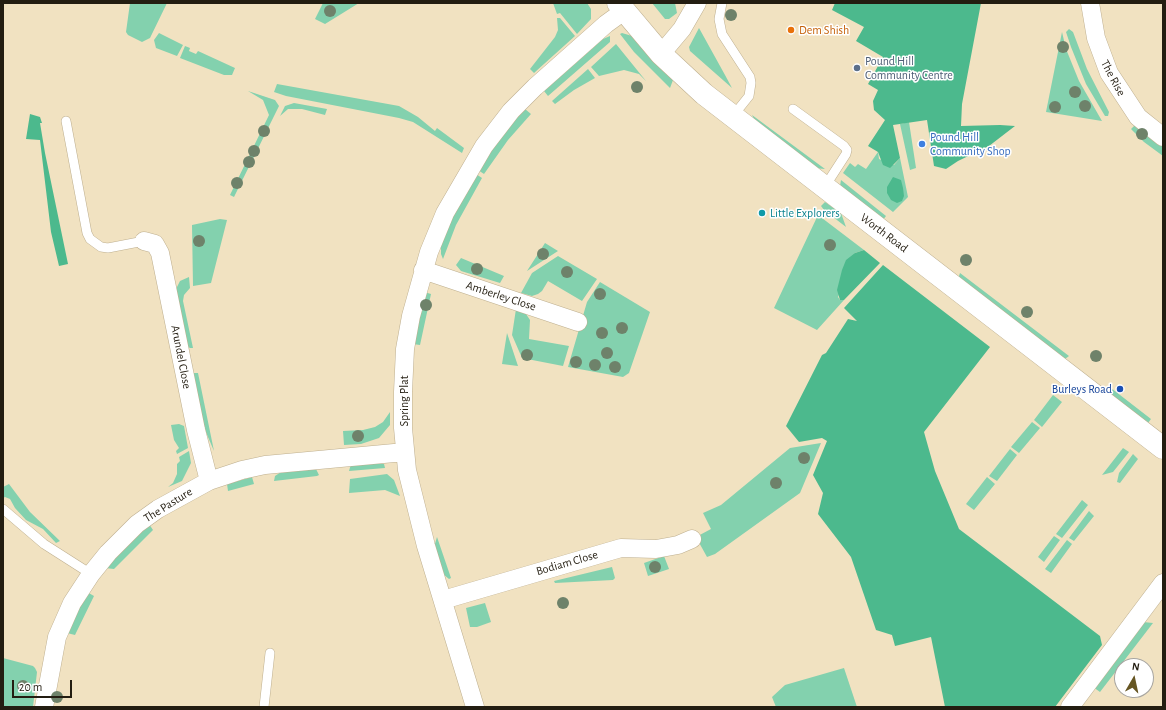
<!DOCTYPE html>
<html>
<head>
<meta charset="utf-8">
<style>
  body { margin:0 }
  #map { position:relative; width:1166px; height:710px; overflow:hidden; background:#f1e2c1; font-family:"Alegreya Sans",sans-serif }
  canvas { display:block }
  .frame { position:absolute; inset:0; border:4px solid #231d11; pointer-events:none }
  .north { position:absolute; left:1114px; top:658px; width:40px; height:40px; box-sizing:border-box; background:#fff; border:1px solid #a7a5a0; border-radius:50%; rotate:9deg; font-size:11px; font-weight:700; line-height:16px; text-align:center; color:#231d11 }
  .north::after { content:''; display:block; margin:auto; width:14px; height:18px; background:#665623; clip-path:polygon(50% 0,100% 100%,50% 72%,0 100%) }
  .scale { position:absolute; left:12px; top:680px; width:60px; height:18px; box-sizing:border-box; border:2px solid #231d11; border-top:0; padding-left:5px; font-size:12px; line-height:14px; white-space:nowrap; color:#231d11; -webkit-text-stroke:3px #fff; paint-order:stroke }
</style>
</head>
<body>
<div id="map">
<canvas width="1166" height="710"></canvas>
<div class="frame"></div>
<div class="north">N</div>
<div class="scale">20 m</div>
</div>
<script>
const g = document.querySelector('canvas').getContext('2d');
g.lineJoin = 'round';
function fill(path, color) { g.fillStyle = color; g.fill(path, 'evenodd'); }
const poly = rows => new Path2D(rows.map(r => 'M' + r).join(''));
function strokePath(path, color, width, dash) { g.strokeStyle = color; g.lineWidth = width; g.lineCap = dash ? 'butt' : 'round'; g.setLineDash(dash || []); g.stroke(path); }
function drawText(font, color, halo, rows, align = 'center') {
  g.font = font + ' "Alegreya Sans",sans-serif'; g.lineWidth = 3; g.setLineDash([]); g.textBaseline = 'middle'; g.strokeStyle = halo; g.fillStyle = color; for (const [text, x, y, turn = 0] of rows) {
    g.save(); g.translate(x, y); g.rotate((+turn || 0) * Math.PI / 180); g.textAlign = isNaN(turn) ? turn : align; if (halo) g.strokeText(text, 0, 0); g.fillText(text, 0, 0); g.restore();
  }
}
fill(poly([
  [130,3,167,3,150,38,142,42,128,35,126,32],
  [323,3,359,3,325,24,315,19],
  [553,3,587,3,591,9,591,19,577,34,560,13,557,14],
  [652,3,675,3,677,13,669,19,665,19],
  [557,18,560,18,575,36,534,73,530,69,555,37,558,30],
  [699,28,725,75,732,88,690,51,689,47],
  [1069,29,1073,32,1087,69,1109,112,1108,116,1105,116,1086,84,1071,47,1066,32],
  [1062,32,1066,49,1079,81,1102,121,1046,112],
  [159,33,183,45,177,56,156,48,154,40],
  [622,33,632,36,673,80,670,88,634,52,620,34],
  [610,36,610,42,548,96,544,91,603,39],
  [616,44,646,81,639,74,624,70,599,76,591,67],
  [185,46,190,48,189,51,196,54,198,51,235,68,232,75,224,75,180,58],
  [588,69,595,78,574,90,555,104,552,101],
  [277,84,399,106,418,117,435,131,437,128,464,148,462,153,413,122,399,118,286,96,274,92],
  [248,91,275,100,279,106,234,197,230,195,269,115,263,100],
  [294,103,327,109,325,115,302,109,288,109,280,116,285,106],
  [525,109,531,114,508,140,484,174,478,170,509,126],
  [752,115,825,169,814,168,758,127],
  [909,122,916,168,910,170,900,124],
  [1136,124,1163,146,1163,156,1144,142,1131,129],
  [878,152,879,159,894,165,900,158,908,197,893,212,843,173,850,163,855,167,858,164,866,169],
  [476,174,482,178,456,225,443,259,441,254,441,245,450,222],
  [841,180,886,216,883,220,840,186],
  [825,202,841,213,846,227,824,210,821,206],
  [818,215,864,250,855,253,838,297,840,300,844,300,817,330,774,308],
  [220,219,227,220,211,283,193,286,192,225],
  [545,243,558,251,527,271],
  [558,256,597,279,582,301,548,281,542,291,538,294,532,296,521,293,532,273],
  [461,258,504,276,500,283,461,271,456,265],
  [960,273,1069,356,1065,359,958,279],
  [189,277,190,288,184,295,183,301,193,348,190,348,186,346,176,289,180,281],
  [600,282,650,312,629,373,623,377,568,367,587,302],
  [424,292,431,294,420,345,413,344],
  [516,309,526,314,530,320,529,339,569,346,563,366,522,358,512,335],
  [507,333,518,366,502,364],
  [192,373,198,373,214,451,205,430],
  [1111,388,1151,419,1148,423,1108,393],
  [1053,395,1062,402,1042,427,1034,420],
  [390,412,390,425,379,438,361,444,344,445,343,431,363,430,375,427,383,422],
  [1032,422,1040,428,1019,453,1011,447],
  [179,424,184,426,188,448,177,454,176,451,179,448,174,440,171,425],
  [821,443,800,493,715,554,707,557,696,537,711,529,703,513,721,505,790,448],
  [1123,448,1129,452,1113,472,1102,475],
  [1010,449,1017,455,997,481,989,476],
  [189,451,191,463,182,481,168,487,173,483,177,474,177,464,180,461,179,457],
  [1133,454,1138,459,1120,483,1117,482,1119,473],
  [380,463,384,464,385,468,349,471,351,464],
  [316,469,319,475,317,476,274,481,275,476,281,472],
  [387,474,394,480,400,496,385,490,349,493,350,479],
  [252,477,254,484,228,491,227,484],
  [987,477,995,484,974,510,966,504],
  [9,484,30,512,60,541,56,543,43,529,26,520,15,508,10,499,5,497,3,498,3,487],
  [1082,500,1088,505,1062,538,1056,534],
  [1089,511,1094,516,1074,541,1069,538],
  [149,524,153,530,114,569,105,568],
  [1054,536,1060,540,1044,562,1038,557],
  [437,537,451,578,449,579,443,574,434,547],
  [1067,540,1072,544,1051,573,1045,569],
  [664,556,669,569,648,576,644,563],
  [612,567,615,578,613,580,555,583,554,581],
  [87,592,94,596,75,635,67,633],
  [485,603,491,622,477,627,470,627,466,608],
  [1143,622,1153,623,1100,692,1093,687],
  [3,658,33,666,35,668,37,672,33,707,3,707],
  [844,668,857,707,776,707,772,697,785,685]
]), '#83d1ae');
fill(poly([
  [835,3,981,3,962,104,961,126,1000,125,1015,126,989,146,958,161,946,169,934,166,927,120,893,125,900,158,890,168,883,165,878,152,868,146,885,120,874,110,873,101,878,90,868,84,883,57,856,41,864,27,832,10],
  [30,114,40,117,42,123,40,123,45,153,68,264,59,266,51,232,40,140,26,139],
  [893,177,901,180,903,188,904,196,902,201,897,203,891,200,887,193,887,187],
  [864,250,880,263,844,300,840,300,837,290,842,270,846,260,855,253],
  [883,265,990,347,924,432,935,471,959,529,1100,636,1102,645,1055,707,945,707,931,637,895,646,892,635,876,630,851,557,818,514,823,493,813,475,827,441,822,438,799,442,786,426,822,355,826,353,848,319,857,321,844,308]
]), '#4cb98d');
const service = poly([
  [722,3,719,19,722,34,750,77,751,83,749,96,733,116],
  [793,109,844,146,847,150,846,154,824,188],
  [66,121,87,233,90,239,101,247,108,248,144,241],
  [3,509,44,544,91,574],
  [264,707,270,653]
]);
const minor = poly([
  [1090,3,1096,38,1109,73,1138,117,1163,137],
  [661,54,682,29,697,3],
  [144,241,155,244,160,253,196,430,209,481],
  [423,270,578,322],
  [443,600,621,548,656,549,678,545,692,539],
  [44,707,57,637,72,603,91,574,108,553,137,524,158,509,209,481,242,470,265,465,405,452],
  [475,707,426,546,407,470,403,428,403,392,405,349,411,316,429,252,445,213,484,146,511,111,535,87,606,24,624,11],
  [1070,707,1163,583]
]);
const tertiary = poly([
  [618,3,661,54,704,94,1163,448]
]);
strokePath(service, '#beaf8f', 10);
strokePath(minor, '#beaf8f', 19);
strokePath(tertiary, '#beaf8f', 23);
strokePath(service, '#fff', 9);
strokePath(minor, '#fff', 18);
strokePath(tertiary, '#fff', 22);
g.fillStyle = '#6e826a';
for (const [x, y] of [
  [330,11],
  [731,15],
  [1063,47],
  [637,87],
  [1075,92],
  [1085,106],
  [1055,107],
  [264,131],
  [1142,134],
  [254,151],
  [249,162],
  [237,183],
  [199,241],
  [830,245],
  [543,254],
  [966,260],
  [477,269],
  [567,272],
  [600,294],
  [426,305],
  [1027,312],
  [622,328],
  [602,333],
  [607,353],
  [527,355],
  [1096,356],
  [576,362],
  [595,365],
  [615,367],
  [358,436],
  [804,458],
  [776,483],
  [655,567],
  [563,603],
  [23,686],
  [57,697]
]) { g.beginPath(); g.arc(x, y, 6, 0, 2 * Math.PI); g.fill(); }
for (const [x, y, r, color] of [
  [791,30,4,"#e8710a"],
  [857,68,4,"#5c6f8a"],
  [922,144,4,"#3f7fe0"],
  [762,213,4,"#0f9aa8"],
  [1120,389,4,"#1a4fb4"]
]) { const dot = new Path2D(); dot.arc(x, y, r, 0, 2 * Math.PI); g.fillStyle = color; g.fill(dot); strokePath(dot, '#fff', 1.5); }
drawText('12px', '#c56008', '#fff', [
  ["Dem Shish",799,30]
], 'left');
drawText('12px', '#4e5e75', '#fff', [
  ["Pound Hill",865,61],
  ["Community Centre",865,75]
], 'left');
drawText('12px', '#231d11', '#fff', [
  ["The Rise",1113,78,62],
  ["Worth Road",884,233,37],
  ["Amberley Close",501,296,18],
  ["Arundel Close",181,357,79],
  ["Spring Plat",404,401,-90],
  ["The Pasture",168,505,-32],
  ["Bodiam Close",567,563,-16]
]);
drawText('12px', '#366cbe', '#fff', [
  ["Pound Hill",930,137],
  ["Community Shop",930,151]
], 'left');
drawText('12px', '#0d838f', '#fff', [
  ["Little Explorers",770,213]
], 'left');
drawText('12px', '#164399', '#fff', [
  ["Burleys Road",1112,389]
], 'right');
</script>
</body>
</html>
